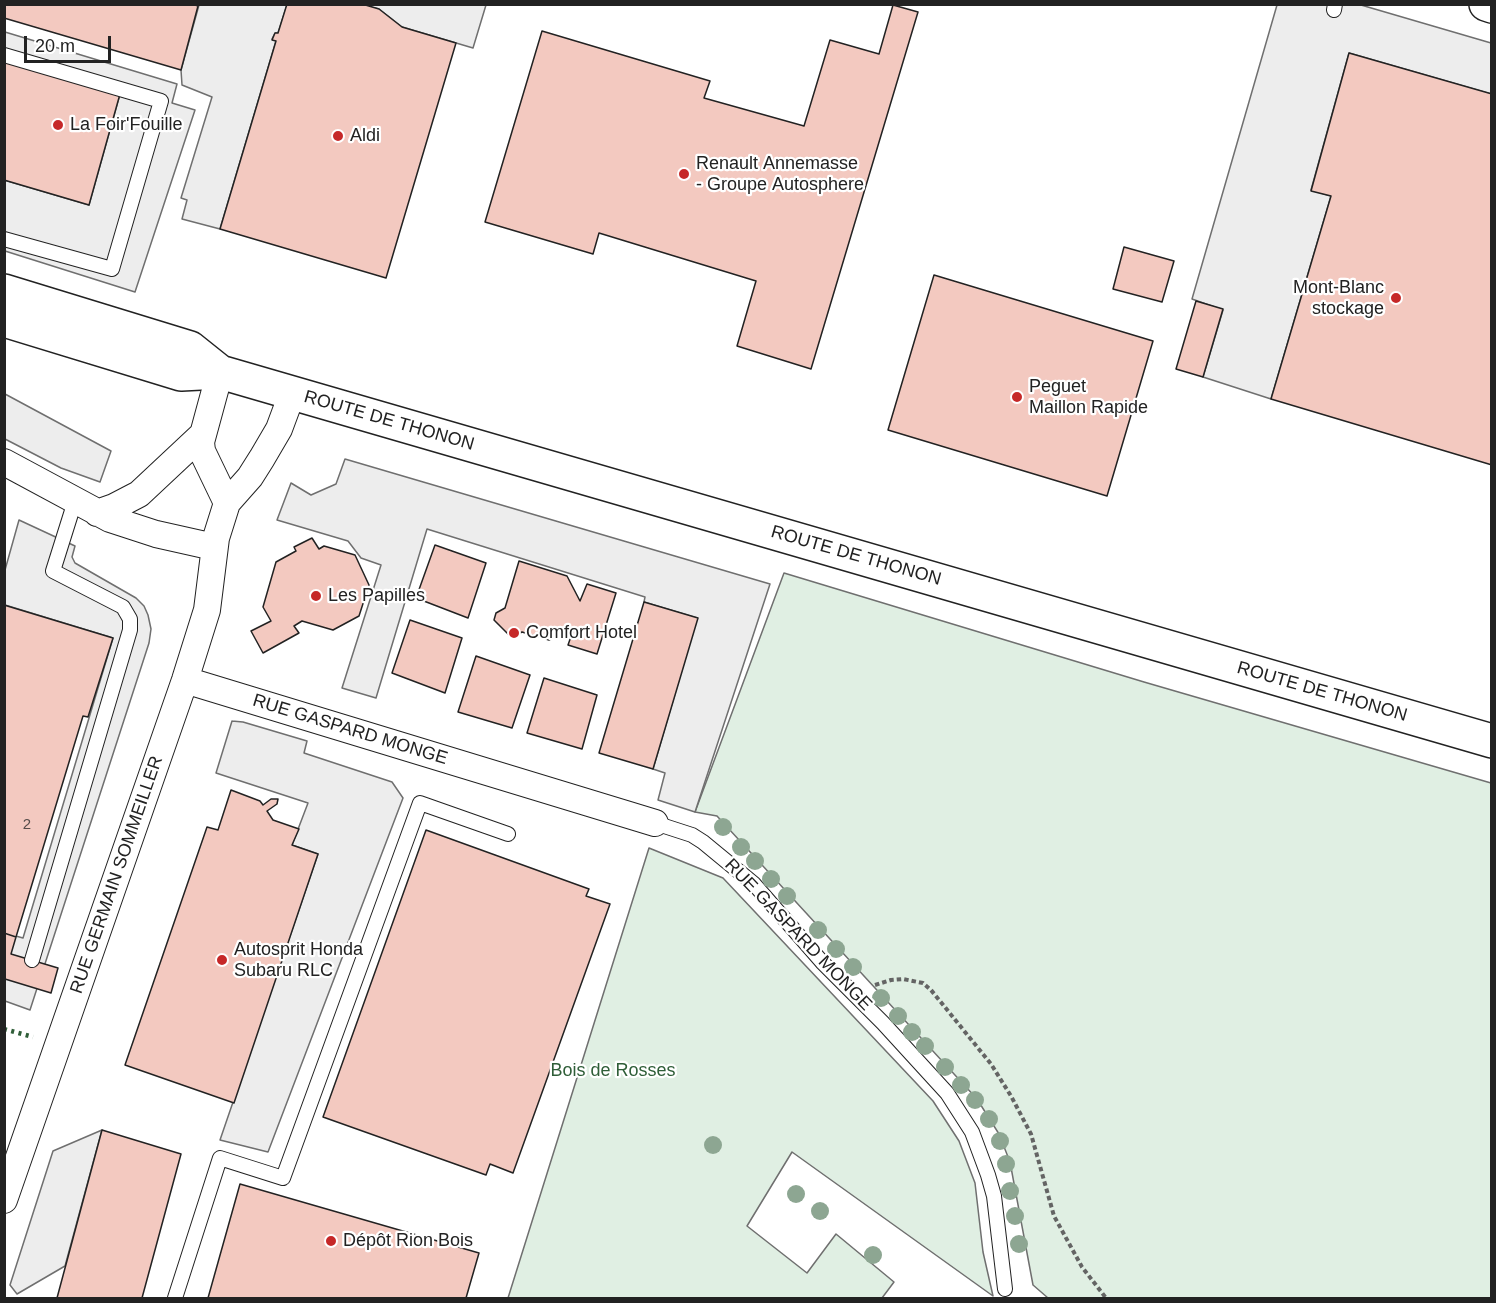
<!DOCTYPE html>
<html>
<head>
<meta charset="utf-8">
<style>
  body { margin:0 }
  #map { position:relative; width:1496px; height:1303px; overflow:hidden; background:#fff; font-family:Helvetica,sans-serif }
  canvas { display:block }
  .frame { position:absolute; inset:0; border:6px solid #222; pointer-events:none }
  .scale { position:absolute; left:24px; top:36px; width:87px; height:27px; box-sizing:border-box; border:3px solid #222; border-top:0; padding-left:8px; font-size:18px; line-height:21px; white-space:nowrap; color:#222; -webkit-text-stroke:4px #fff; paint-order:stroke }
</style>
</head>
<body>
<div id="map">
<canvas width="1496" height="1303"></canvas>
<div class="frame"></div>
<div class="scale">20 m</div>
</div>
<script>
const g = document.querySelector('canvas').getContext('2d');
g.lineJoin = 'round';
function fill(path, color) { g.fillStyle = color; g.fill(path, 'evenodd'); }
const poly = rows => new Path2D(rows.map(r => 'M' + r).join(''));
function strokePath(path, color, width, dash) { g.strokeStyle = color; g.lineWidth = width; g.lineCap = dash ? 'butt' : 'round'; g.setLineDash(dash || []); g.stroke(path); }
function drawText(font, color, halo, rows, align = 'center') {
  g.font = font + ' Helvetica,sans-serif'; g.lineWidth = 4.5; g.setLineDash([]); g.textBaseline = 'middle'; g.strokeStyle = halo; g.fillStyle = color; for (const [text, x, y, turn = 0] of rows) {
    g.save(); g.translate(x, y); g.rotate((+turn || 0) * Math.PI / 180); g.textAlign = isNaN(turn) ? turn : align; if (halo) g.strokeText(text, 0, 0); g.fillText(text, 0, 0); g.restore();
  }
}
const green = poly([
  [784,573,1144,682,1491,783,1491,1298,1048,1298,1033,1285,1010,1162,999,1134,977,1099,717,816,695,812,784,573],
  [649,848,723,878,933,1101,959,1141,975,1183,983,1252,993,1296,792,1152,747,1226,807,1273,836,1234,894,1282,882,1298,508,1298,649,848]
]);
fill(green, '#e0efe3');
strokePath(green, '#6f6f6f', 1.5);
const parking = poly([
  [199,5,287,5,278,33,275,33,272,39,276,41,220,229,182,219,187,200,181,198,212,97,182,85,181,70,199,5],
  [362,5,486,5,473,48,402,27,379,9,362,5],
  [1277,5,1361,5,1491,43,1491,94,1349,53,1311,190,1331,196,1271,399,1203,377,1223,310,1192,299,1277,5],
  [5,32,177,84,172,103,195,110,135,292,5,251,4,180,89,205,120,94,5,60,5,32],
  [5,394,111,451,100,482,61,468,5,439,5,394],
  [345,459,770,584,695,812,658,800,665,773,653,769,697,618,644,602,645,597,427,529,376,698,342,688,381,565,361,558,348,541,277,520,291,483,311,495,336,484,345,459],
  [19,520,75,546,72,557,75,563,136,598,144,606,148,615,151,629,149,643,30,1010,5,1001,5,933,23,938,113,638,5,605,5,570,19,520],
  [232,721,243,722,307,741,304,753,392,782,403,798,268,1152,220,1140,318,854,292,845,308,803,216,773,232,721],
  [102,1130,65,1266,17,1294,10,1285,53,1151,102,1130]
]);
fill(parking, '#ededed');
strokePath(parking, '#6f6f6f', 1.5);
const building = poly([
  [4,4,192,4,198,6,181,70,4,18,4,4],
  [287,4,362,4,379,9,402,27,456,43,386,278,220,229,276,41,272,40,275,33,278,33,287,4],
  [893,5,918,12,811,369,737,346,756,281,599,233,593,254,485,222,542,31,710,81,704,98,804,126,830,40,879,54,893,5],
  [1349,53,1492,94,1492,465,1271,399,1331,196,1311,191,1349,53],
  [4,60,120,94,89,205,4,180,4,60],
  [1124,247,1174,261,1162,302,1113,289,1124,247],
  [934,275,1153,341,1107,496,888,430,934,275],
  [1196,301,1223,309,1203,377,1176,369,1196,301],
  [312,538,319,549,324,546,355,555,369,585,359,616,333,630,302,621,294,626,299,633,263,653,251,631,271,621,263,607,276,562,296,551,294,547,312,538],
  [435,545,486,563,468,618,416,598,435,545],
  [519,561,567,576,580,601,587,584,616,593,597,654,568,645,574,628,549,640,522,632,514,636,508,634,494,620,496,613,505,608,519,561],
  [644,602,698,618,653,769,599,753,644,602],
  [4,605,113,638,88,717,83,716,16,937,4,933,4,605],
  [410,620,462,638,445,693,392,673,410,620],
  [476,656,530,675,512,728,458,712,476,656],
  [544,678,597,695,582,749,527,733,544,678],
  [231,790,260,801,263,805,271,799,278,799,277,804,267,811,273,820,299,829,292,845,318,854,234,1103,125,1065,207,827,218,830,231,790],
  [426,830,589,889,586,896,610,904,513,1173,490,1164,486,1175,323,1117,426,830],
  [4,933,16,937,11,954,58,968,51,993,5,979,4,981,4,933],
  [102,1130,181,1154,142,1298,57,1298,102,1130],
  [240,1184,479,1253,466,1298,208,1298,240,1184]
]);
fill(building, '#f3c9c0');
strokePath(building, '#222', 1.5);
const service = poly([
  [1334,10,1335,4],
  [4,55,161,101,112,269,4,239],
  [655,823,692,835,703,842,754,884,822,962,883,1023,947,1093,972,1132,988,1175,994,1196,1005,1289],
  [32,960,130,630,130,619,123,607,53,571,75,501],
  [175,1298,220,1158,283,1178,420,803,508,834]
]);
const minor = poly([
  [220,372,201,442,202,451,227,503],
  [4,462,110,519,156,534,214,547],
  [97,513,114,507,139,494,202,435],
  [185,680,655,823],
  [4,1200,185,680,207,610,216,538,227,503,250,477,262,458,279,429,292,394]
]);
const tertiary = poly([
  [1486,4,1492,6]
]);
const primary = poly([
  [4,291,190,348,220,372],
  [4,320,181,374,220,372,1492,741]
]);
strokePath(service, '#222', 16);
strokePath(minor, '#222', 28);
strokePath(tertiary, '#222', 36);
strokePath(primary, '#222', 36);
strokePath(poly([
  [875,985,891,980,903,979,923,983,931,990,991,1064,1011,1096,1031,1134,1054,1216,1082,1267,1106,1298]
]), '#646464', 4, [4.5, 3]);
strokePath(service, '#fff', 14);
strokePath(minor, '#fff', 26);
strokePath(tertiary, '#fff', 33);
strokePath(primary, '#fff', 33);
strokePath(poly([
  [4,1029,33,1037]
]), '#2f5e38', 4.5, [3, 4.5]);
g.fillStyle = '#8da692';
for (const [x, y] of [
  [723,827],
  [741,847],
  [755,861],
  [771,879],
  [787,896],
  [818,930],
  [836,949],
  [853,967],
  [881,998],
  [898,1016],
  [912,1032],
  [925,1046],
  [945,1067],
  [961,1085],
  [975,1100],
  [989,1119],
  [1000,1141],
  [713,1145],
  [1006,1164],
  [1010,1191],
  [796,1194],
  [820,1211],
  [1015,1216],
  [1019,1244],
  [873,1255]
]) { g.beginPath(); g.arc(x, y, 9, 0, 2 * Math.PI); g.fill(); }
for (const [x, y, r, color] of [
  [58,125,6,"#c62828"],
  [338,136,6,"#c62828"],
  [684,174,6,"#c62828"],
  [1396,298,6,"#c62828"],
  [1017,397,6,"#c62828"],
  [316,596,6,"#c62828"],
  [514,633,6,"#c62828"],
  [222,960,6,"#c62828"],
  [331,1241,6,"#c62828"]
]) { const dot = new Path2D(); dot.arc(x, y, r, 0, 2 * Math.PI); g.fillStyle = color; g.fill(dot); strokePath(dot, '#fff', 2); }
drawText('15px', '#564c4a', null, [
  ["2",27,825]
]);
drawText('18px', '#222', '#fff', [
  ["La Foir'Fouille",70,125],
  ["Aldi",350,136],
  ["Renault Annemasse",696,164],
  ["- Groupe Autosphere",696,185],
  ["Mont-Blanc",1384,288,"right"],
  ["stockage",1384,309,"right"],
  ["Peguet",1029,387],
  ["Maillon Rapide",1029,408],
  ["Les Papilles",328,596],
  ["Comfort Hotel",526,633],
  ["Autosprit Honda",234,950],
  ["Subaru RLC",234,971],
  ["Dépôt Rion Bois",343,1241]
], 'left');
drawText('18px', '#222', '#fff', [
  ["ROUTE DE THONON",389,421,16],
  ["ROUTE DE THONON",856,556,16],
  ["ROUTE DE THONON",1322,692,16],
  ["RUE GASPARD MONGE",350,730,17],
  ["RUE GERMAIN SOMMEILLER",117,875,-71],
  ["RUE GASPARD MONGE",798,935,46]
]);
drawText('18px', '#2f5e38', '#fff', [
  ["Bois de Rosses",613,1071]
]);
</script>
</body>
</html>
